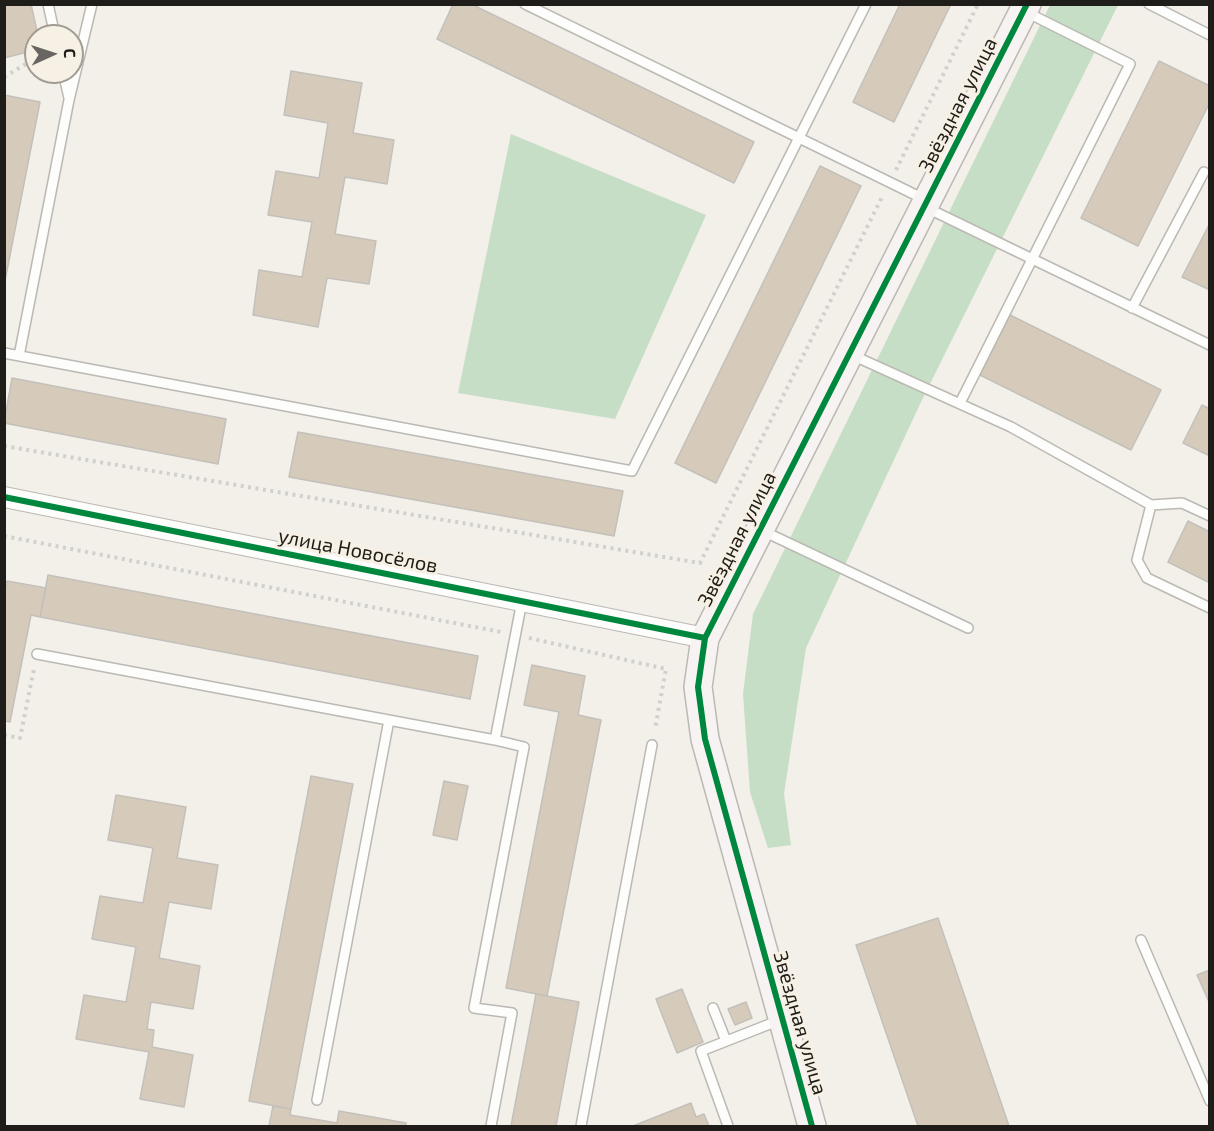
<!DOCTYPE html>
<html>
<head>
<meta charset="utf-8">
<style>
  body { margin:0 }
  #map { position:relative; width:1214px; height:1131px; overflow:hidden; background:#f3efe9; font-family:"Exo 2",sans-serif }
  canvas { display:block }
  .frame { position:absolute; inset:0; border:6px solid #1f1d19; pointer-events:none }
  .north { position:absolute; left:24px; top:24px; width:60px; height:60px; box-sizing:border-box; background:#f7f0e5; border:2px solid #a19c93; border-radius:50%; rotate:87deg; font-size:16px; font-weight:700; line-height:24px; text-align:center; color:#1f1d19 }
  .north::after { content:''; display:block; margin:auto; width:21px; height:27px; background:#696662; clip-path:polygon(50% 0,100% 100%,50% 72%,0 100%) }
</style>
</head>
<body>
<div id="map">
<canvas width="1214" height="1131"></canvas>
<div class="frame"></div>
<div class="north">С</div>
</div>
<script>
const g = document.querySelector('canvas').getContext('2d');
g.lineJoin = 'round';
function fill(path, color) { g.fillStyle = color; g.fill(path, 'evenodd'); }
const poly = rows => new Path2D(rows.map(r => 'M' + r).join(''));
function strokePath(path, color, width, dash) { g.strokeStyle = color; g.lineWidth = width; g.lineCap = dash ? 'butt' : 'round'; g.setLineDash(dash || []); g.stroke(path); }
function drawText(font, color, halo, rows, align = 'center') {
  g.font = font + ' "Exo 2",sans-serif'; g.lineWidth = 6; g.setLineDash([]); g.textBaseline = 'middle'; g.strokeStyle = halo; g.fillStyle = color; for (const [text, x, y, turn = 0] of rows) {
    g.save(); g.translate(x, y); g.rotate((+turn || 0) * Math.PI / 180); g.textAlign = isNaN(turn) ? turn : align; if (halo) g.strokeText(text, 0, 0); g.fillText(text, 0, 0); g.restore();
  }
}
fill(poly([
  [1050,5,1118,5,921,402,806,648,784,794,791,845,768,848,750,792,743,694,753,614],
  [511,134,706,215,615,419,458,393]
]), '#c6dec6');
const building = poly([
  [4,4,31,4,38,36,36,36,36,50,4,58,4,4],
  [453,4,471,4,754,142,734,183,437,39,453,4],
  [900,4,951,4,894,122,853,102,900,4],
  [1159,61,1210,86,1210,102,1138,246,1081,218,1159,61],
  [291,71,362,83,353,133,394,140,387,184,345,177,335,234,376,241,369,284,327,278,318,327,253,315,259,270,302,277,312,222,268,215,276,171,319,178,328,123,284,115,291,71],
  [4,95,40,102,4,286,4,95],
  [820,166,861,186,716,483,675,463,820,166],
  [1210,223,1210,290,1182,277,1210,223],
  [1010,315,1161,390,1131,450,980,375,1010,315],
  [12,378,226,419,218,464,4,423,12,378],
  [1202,405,1210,409,1210,456,1183,443,1202,405],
  [298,432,623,491,614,536,289,477,298,432],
  [1188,521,1210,532,1210,583,1168,562,1188,521],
  [48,575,478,656,470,699,40,617,48,575],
  [7,581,46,588,40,617,31,615,10,722,4,721,4,593,7,581],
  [532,665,585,676,578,715,601,720,547,996,506,988,559,712,524,705,532,665],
  [311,776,353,784,291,1109,249,1101,311,776],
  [444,781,468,786,457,840,433,835,444,781],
  [116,795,186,807,177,858,218,865,211,909,169,902,159,958,200,966,193,1009,151,1002,147,1029,154,1030,152,1047,193,1055,184,1107,140,1099,149,1052,76,1039,84,995,126,1002,136,947,92,939,100,896,143,903,153,848,108,840,116,795],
  [938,918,1009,1126,918,1126,856,945,938,918],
  [1210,970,1210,1004,1197,975,1210,970],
  [682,989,703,1042,677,1053,656,999,682,989],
  [536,994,579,1002,556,1126,511,1126,536,994],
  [746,1002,752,1018,735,1025,728,1009,746,1002],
  [691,1103,696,1117,704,1114,709,1126,633,1126,691,1103],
  [273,1106,291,1109,290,1115,337,1123,339,1111,406,1123,406,1126,269,1126,273,1106]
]);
fill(building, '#d6cbba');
strokePath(building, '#c3c0bb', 1.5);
const lane = poly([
  [48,4,55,36],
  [525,4,926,200],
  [1149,4,1210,35],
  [63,72,69,98],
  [927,208,1210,345],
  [1132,308,1204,172],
  [4,353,632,471,866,4],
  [852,355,1011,427,1151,505,1137,560,1147,578,1210,608],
  [19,356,69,100,92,4],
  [960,403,1130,64,1026,12],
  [1151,505,1182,503,1210,516],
  [763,531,968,628],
  [37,654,495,740],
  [1141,940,1210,1101],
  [713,1008,726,1041],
  [317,1100,389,720],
  [491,1126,512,1013,474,1008,524,747,495,740,522,601],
  [581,1126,652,745],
  [728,1126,701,1051,780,1020]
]);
const street = poly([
  [4,497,705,638]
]);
const secondary = poly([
  [812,1126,705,739,698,687,705,638,1027,4]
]);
strokePath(lane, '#bbb9b4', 12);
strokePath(street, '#bbb9b4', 22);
strokePath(secondary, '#bbb9b4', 30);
strokePath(poly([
  [4,77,36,58],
  [896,170,978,4],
  [4,446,700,563,883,195],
  [4,536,501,632],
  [529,638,666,669,655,729],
  [4,735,20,738,34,669]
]), '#d0d0cd', 4, [3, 4.5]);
strokePath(lane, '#fdfdfc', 9);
strokePath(street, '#fdfdfc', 20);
strokePath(secondary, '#f8f3f3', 27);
strokePath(poly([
  [4,497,705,638],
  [812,1126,705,739,698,687,705,638,1027,4]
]), '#00873e', 6);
drawText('20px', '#1f1d19', '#f7f0e5', [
  ["Звёздная улица",958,105,-63],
  ["Звёздная улица",737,539,-63],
  ["улица Новосёлов",358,551,11],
  ["Звёздная улица",800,1023,74]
]);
</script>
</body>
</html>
